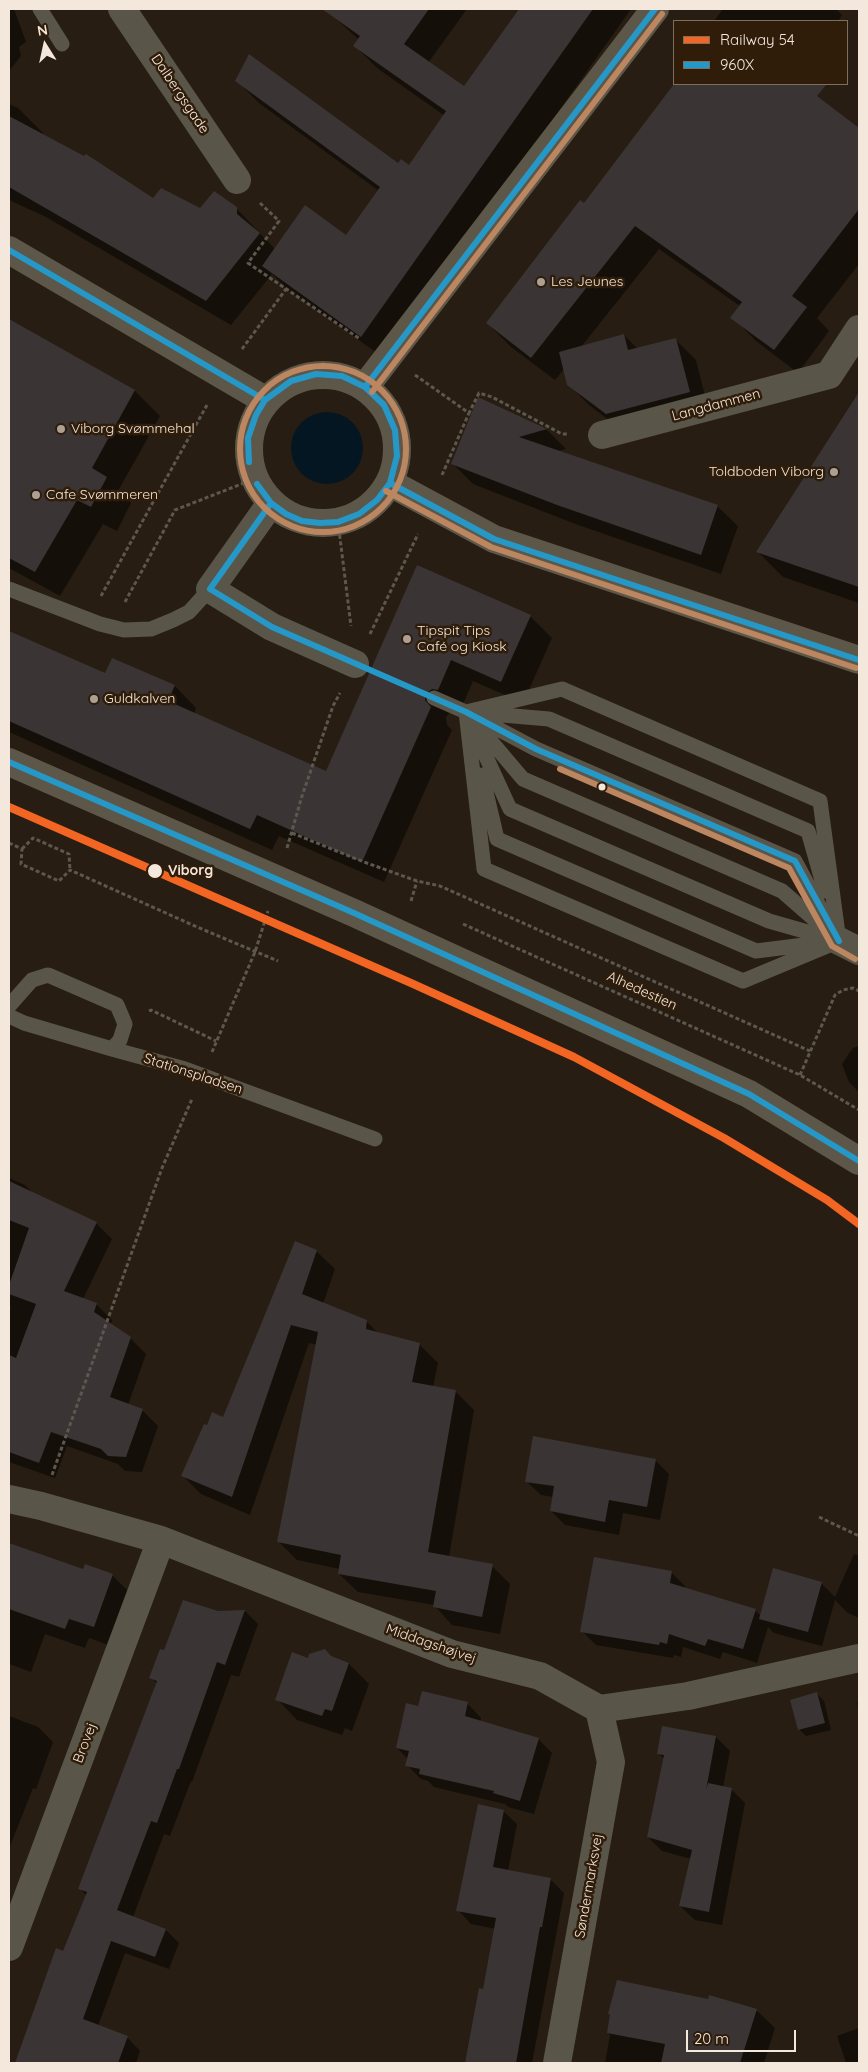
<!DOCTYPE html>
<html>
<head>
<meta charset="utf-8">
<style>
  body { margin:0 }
  #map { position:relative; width:868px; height:2072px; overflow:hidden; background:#271d12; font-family:Quicksand,sans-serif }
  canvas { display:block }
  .frame { position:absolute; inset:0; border:10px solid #f4e7dc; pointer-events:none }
  .legend { position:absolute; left:673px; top:20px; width:175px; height:65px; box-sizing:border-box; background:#2f1d0a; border:1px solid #7e6e5e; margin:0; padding:6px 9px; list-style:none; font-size:15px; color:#f4e7dc }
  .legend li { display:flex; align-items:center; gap:10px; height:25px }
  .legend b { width:25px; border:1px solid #7e6e5e }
  .north { position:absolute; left:20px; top:20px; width:50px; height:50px; -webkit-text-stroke:4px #2f1d0a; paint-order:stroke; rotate:350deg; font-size:14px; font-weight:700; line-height:20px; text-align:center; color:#f4e7dc }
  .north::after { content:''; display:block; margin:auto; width:18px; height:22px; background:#f4e7dc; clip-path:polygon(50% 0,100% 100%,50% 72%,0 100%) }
  .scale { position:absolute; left:686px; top:2030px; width:110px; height:22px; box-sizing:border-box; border:2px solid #f4e7dc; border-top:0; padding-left:6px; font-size:15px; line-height:18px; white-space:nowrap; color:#f4e7dc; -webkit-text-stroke:4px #2f1d0a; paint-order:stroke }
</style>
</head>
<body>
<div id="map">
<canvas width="868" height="2072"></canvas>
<div class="frame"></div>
<ul class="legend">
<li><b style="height:6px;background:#f26522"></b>Railway 54</li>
<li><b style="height:6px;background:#2698c8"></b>960X</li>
</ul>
<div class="north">N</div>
<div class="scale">20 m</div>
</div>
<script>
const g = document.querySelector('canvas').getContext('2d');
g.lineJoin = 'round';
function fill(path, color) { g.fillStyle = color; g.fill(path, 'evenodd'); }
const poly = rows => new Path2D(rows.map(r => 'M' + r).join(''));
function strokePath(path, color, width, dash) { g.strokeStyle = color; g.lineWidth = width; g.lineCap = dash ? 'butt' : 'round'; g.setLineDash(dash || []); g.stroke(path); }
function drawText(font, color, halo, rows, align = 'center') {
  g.font = font + ' Quicksand,sans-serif'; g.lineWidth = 5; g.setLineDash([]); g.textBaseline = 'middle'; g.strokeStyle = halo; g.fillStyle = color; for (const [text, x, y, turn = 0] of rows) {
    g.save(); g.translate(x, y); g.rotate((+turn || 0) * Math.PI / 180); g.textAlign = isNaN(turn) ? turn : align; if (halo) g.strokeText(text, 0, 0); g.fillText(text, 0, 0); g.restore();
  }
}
fill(poly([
  '291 448a36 36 0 1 1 72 0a36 36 0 1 1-72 0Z'
]), '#041622');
fill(poly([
  [9,9,14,9,26,42,19,47,21,56,9,71],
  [331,9,467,9,428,63,464,88,521,9,631,9,384,358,286,288,272,274,231,325,46,217,9,200,9,104,18,108,43,133,43,135,153,200,200,210,236,208,275,249,346,237,379,191,259,103,237,81,398,165,409,167,445,116,377,68,355,46,359,40,329,12],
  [723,9,836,9,842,15,838,21,714,21],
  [676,84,799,84,859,129,859,264,817,318,829,331,798,373,756,341,732,317,740,306,659,249,581,347,624,335,638,349,676,340,696,360,709,412,627,434,589,405,568,384,564,369,555,380,511,347,487,323,584,205],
  [9,320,135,391,160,416,118,491,131,503,117,531,103,524,60,596,9,568],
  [859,394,859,603,783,577,758,552],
  [479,399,547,430,566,449,558,451,717,506,738,526,721,574,578,525,473,484,453,464],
  [417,567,530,616,552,638,523,703,473,681,460,711,451,711,446,717,447,725,452,730,384,882,279,836,272,850,9,732,9,632,106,675,113,659,175,686,196,708,194,714,326,772],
  [859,1046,859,1092,849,1082,842,1064,853,1048],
  [9,1178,25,1185,34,1194,96,1223,112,1239,83,1299,96,1304,112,1320,111,1324,130,1338,146,1354,128,1405,142,1410,158,1426,142,1472,125,1471,118,1464,67,1446,55,1478,9,1462,9,1313,11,1308,9,1307],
  [316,1251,335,1269,323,1304,367,1322,379,1334,419,1344,438,1363,433,1387,455,1391,474,1410,449,1557,492,1566,510,1584,500,1634,452,1625,434,1605,358,1592,339,1574,340,1569,297,1560,279,1542,317,1345,309,1343,250,1515,201,1494,183,1476,207,1427,223,1418],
  [655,1460,669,1474,660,1520,623,1513,619,1535,565,1525,551,1511,554,1497,541,1495,526,1481],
  [9,1544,84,1570,112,1575,132,1595,114,1647,89,1638,85,1648,45,1634,31,1672,9,1664],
  [854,1554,859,1556,859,1618,848,1613,835,1600,822,1646,774,1633,768,1627,757,1663,723,1652,720,1659,683,1647,681,1657,674,1655,673,1658,596,1645,582,1631,671,1572,685,1586,685,1588,755,1610,761,1616,821,1583,835,1597],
  [245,1611,258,1624,239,1677,231,1675,192,1782,191,1781,170,1836,164,1834,133,1917,166,1930,179,1943,169,1969,125,1953,98,2026,127,2037,140,2051,136,2063,16,2063,57,1950,64,1952,87,1896,79,1888,157,1684,151,1677,165,1652,218,1612],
  [332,1658,349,1664,369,1684,352,1731,345,1728,342,1735,297,1720,277,1699,309,1659],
  [817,1694,824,1701,831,1730,806,1736,799,1729],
  [859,1701,859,1713,857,1702],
  [467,1703,481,1718,480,1722,538,1739,552,1753,534,1814,508,1807,505,1804,434,1787,428,1781,421,1779,407,1765,408,1759,397,1748,419,1708],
  [9,1716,38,1727,53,1742,36,1789,33,1788,9,1849],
  [716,1737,730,1751,723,1787,731,1789,745,1803,722,1925,695,1920,680,1906,691,1859,662,1851,648,1837,664,1759,659,1754],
  [503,1811,517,1824,508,1871,550,1879,564,1893,532,2063,467,2063,480,1990,484,1991,496,1929,471,1924,458,1910],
  [756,2010,775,2028,764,2063,605,2063,610,2035,608,2033,611,2015,609,2013],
  [859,2028,859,2063,846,2063,837,2036]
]), '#0007');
fill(poly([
  [322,9,429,9,404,44,464,86,519,9,593,9,361,337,262,266,305,205,346,235,380,187,235,81,249,54,398,163,401,159,409,165,446,111,353,46,360,36],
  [674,84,827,84,817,96,859,128,859,209,792,296,807,307,774,350,730,318,742,302,635,226,531,358,486,323,580,200,584,203],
  [9,116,84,156,86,154,153,198,161,188,200,208,214,191,237,207,237,214,260,233,206,301,9,187],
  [9,319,135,390,92,468,107,477,91,507,77,500,35,572,9,558],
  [624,334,628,350,676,338,690,392,606,414,567,385,559,352],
  [859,392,859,587,756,552],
  [478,397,547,429,519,437,718,505,701,555,557,505,451,464],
  [417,565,531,615,501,682,451,660,438,690,432,689,426,694,425,700,431,707,362,862,257,815,250,829,9,721,9,631,105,673,112,658,175,685,168,701,326,771],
  [9,1181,97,1222,64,1291,97,1303,94,1312,131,1337,110,1397,143,1409,126,1457,108,1456,101,1449,51,1432,39,1463,9,1452,9,1355,16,1358,36,1304,9,1294,9,1285,29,1228,9,1220],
  [295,1241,317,1250,302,1294,367,1320,366,1329,420,1343,412,1382,456,1390,428,1552,493,1564,482,1617,433,1607,436,1591,338,1574,341,1555,277,1542,318,1332,291,1325,232,1497,181,1476,204,1424,207,1425,212,1412,223,1417],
  [533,1436,656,1459,647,1507,609,1500,605,1522,550,1511,554,1486,525,1482],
  [9,1543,83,1569,85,1564,113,1574,94,1627,69,1619,65,1629,9,1609],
  [594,1557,672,1571,670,1583,756,1609,743,1649,708,1639,705,1646,669,1634,667,1644,660,1642,659,1645,580,1632],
  [773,1568,822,1582,808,1632,759,1619],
  [183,1600,218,1611,245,1610,225,1665,217,1662,179,1769,177,1769,157,1823,151,1821,117,1910,166,1929,155,1957,111,1941,83,2019,128,2036,118,2063,15,2063,56,1948,63,1951,87,1892,78,1889,157,1681,149,1678,160,1649,164,1650],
  [325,1649,331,1656,349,1663,332,1711,325,1709,322,1716,275,1700,292,1652,308,1658,309,1654],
  [422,1691,468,1702,465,1716,539,1738,520,1801,493,1793,494,1791,419,1774,420,1769,405,1766,409,1751,396,1748,406,1703,418,1706],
  [817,1692,825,1723,798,1730,790,1700],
  [662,1726,716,1736,706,1790,708,1783,732,1788,709,1912,679,1906,692,1850,647,1837,664,1755,657,1754],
  [478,1804,504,1810,493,1867,551,1878,542,1927,540,1927,516,2063,465,2063,479,1988,483,1989,496,1918,456,1911],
  [617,1980,708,1999,709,1995,757,2009,740,2063,661,2063,665,2044,607,2033,610,2014,608,2014]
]), '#3a3434');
strokePath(poly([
  [260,203,279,221,248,263,360,339],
  [242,349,286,289],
  [415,375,469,413,479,393,492,397,562,434,569,434],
  [442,475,469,413],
  [338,522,351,626],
  [101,596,207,405],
  [125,602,175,510,244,483],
  [370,634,418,534],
  [292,833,364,862,417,881,440,886,810,1051],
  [9,843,22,849,21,864,59,881,70,870,197,927,278,961],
  [287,848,302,796,333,706,340,693],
  [22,849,33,838,69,854,70,870],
  [411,901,417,881],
  [463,924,800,1075,859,1110],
  [149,1011,151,1010,216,1041],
  [212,1052,255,952,268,911],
  [800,1075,835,995,843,990,853,988,859,991],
  [52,1475,162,1168,192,1099],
  [819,1517,859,1536]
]), '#5d574e', 3, [4, 2.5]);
strokePath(poly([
  [40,9,62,44],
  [9,589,100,624,124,630,151,629,173,620,189,612,210,589],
  [434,698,466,712,536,749,795,861,834,933],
  [466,712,484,869,743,981,839,941],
  [466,712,562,689,820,801,839,941],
  [479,713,549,719,808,831,825,891],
  [472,726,510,809,769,921,832,939],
  [479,727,523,779,782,891,830,933],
  [482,775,497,839,756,951,820,943],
  [9,1006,32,980,48,975,117,1005,125,1024,120,1040,112,1049],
  [9,1016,24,1023,112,1049,185,1069,375,1139]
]), '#595549', 15);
strokePath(poly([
  [122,9,237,180],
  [602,435,829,375,859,329],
  [271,503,210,589,272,627,355,664],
  [839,941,859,951],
  [9,1499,41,1506,161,1540,452,1654,540,1676,599,1709,688,1696,859,1658],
  [9,1947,161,1540],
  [557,2063,611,1762,599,1709]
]), '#595549', 28);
strokePath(poly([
  [9,250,265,400],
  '249 449a74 74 0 1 1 148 0a74 74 0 1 1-148 0Z',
  [365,387,655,9],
  [390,483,494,539,859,660],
  [9,762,354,913,749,1094,859,1161]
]), '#5c5749', 28);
strokePath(poly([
  [9,250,265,400],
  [365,387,655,9],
  [249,462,248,438,256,415,265,400,291,381,316,374,342,376,365,387,384,405,395,430,397,456,390,483,377,500,359,514,338,522,320,523,302,521,286,514,271,503,257,484],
  [390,483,494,539,859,660],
  [210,589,272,627,466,712,536,749,795,861,839,941],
  [210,589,271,503],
  [9,762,354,913,749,1094,859,1161]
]), '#2698c8', 6);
strokePath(poly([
  '240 449a83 83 0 1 1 166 0a83 83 0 1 1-166 0Z',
  [372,392,662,14],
  [386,491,491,547,856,668],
  [560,769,789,868,832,946,855,959]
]), '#bb8660', 6);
strokePath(poly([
  [9,807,411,983,574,1057,724,1138,827,1200,859,1224]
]), '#f26522', 8);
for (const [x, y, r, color] of [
  [541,282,5,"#aca095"],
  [61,429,5,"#aca095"],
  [834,472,5,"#aca095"],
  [36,495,5,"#aca095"],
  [407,639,5,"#aca095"],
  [94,699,5,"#aca095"],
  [602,787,4.5,"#f4e7dc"],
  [155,871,8,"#f4e7dc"]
]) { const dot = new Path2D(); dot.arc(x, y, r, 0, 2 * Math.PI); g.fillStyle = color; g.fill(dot); strokePath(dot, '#2f1d0a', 2); }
drawText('14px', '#f4e7dc', '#2f1d0a', [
  ["Dalbergsgade",180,94,56],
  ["Langdammen",716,405,-15],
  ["Alhedestien",642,991,24],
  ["Stationspladsen",193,1074,18],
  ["Middagshøjvej",431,1644,19],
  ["Brovej",85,1743,-69],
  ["Søndermarksvej",589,1886,-80]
]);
drawText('14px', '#f4e7dc', '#2f1d0a', [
  ["Les Jeunes",551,282],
  ["Viborg Svømmehal",71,429],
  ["Toldboden Viborg",824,472,"right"],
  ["Cafe Svømmeren",46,495],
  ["Tipspit Tips",417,631],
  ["Café og Kiosk",417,647],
  ["Guldkalven",104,699]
], 'left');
drawText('bold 14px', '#f4e7dc', '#2f1d0a', [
  ["Viborg",168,871]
], 'left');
</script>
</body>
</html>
